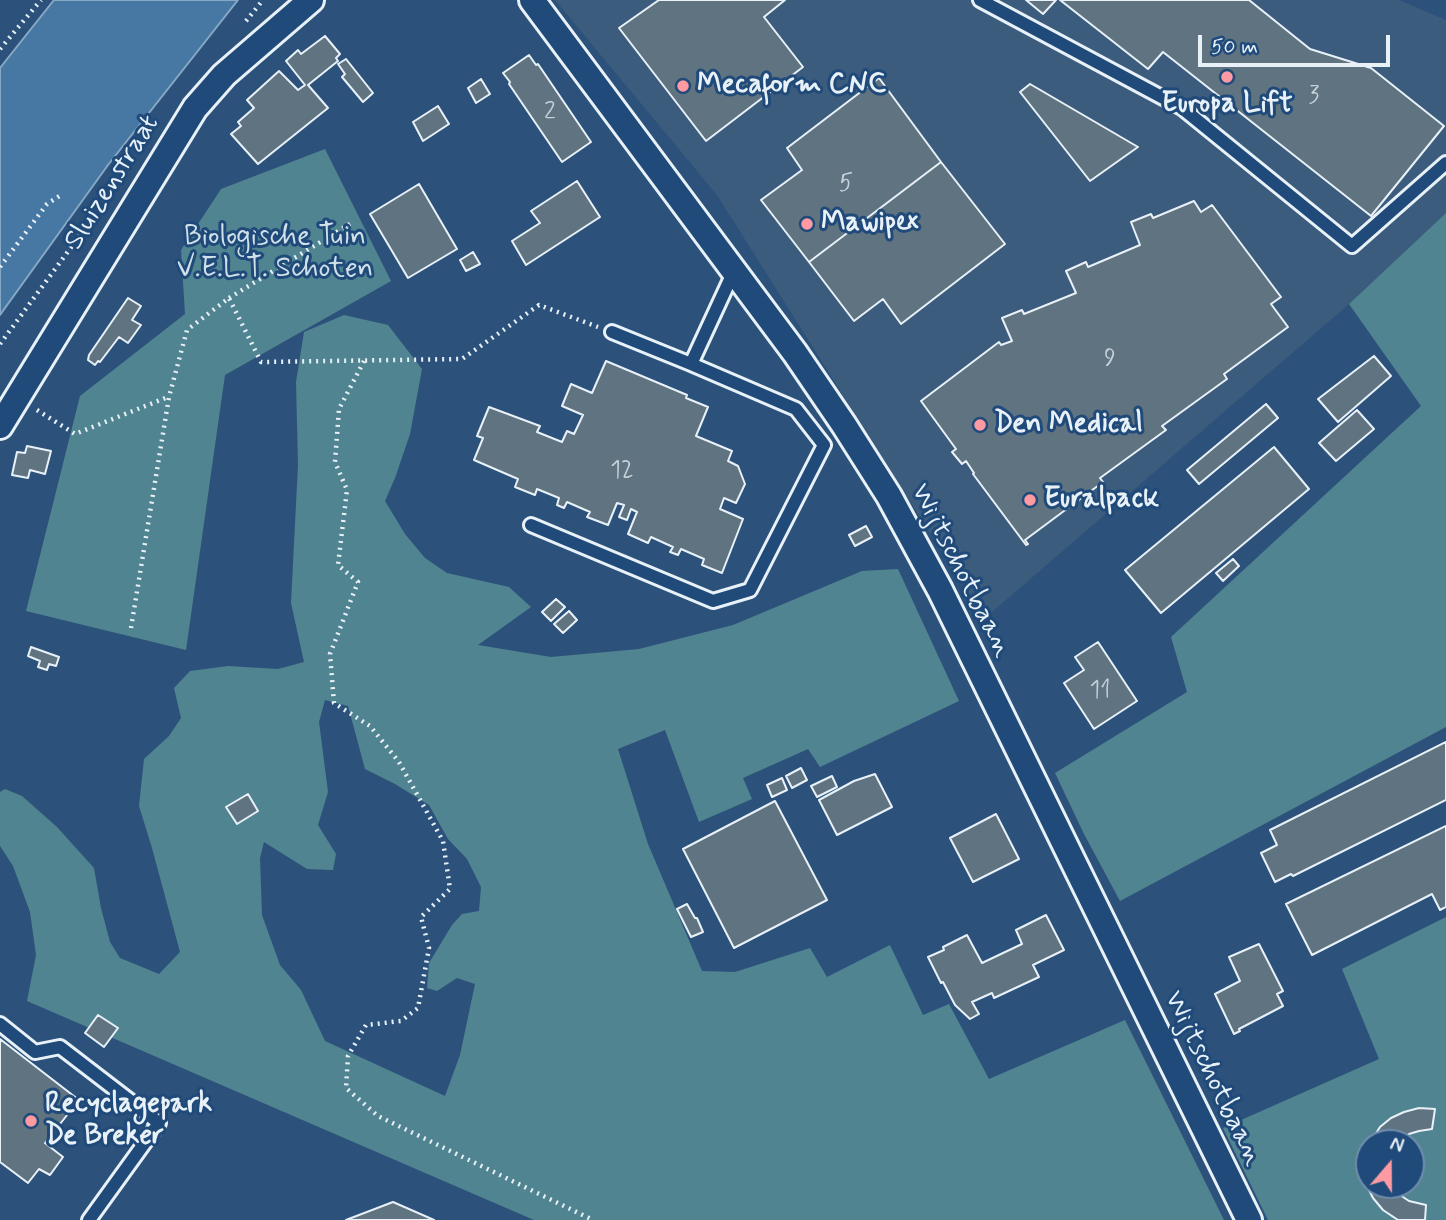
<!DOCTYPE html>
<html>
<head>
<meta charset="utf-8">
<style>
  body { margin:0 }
  #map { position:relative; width:1446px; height:1220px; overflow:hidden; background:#2c527b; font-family:Mynerve,sans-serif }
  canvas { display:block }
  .north { position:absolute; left:1355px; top:1129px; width:70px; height:70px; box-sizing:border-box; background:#1f4a7a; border:2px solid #6f8dac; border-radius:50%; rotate:20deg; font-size:19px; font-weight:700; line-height:28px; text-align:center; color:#e8f1f8 }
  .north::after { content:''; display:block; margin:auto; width:24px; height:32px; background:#ff9aa2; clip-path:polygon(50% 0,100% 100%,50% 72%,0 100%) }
  .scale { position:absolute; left:1198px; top:35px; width:192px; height:32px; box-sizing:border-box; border:4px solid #e8f1f8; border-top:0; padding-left:9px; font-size:21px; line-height:24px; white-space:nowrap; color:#e8f1f8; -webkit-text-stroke:5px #1f4a7a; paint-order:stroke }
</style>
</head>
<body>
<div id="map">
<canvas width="1446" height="1220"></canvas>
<div class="north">N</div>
<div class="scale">50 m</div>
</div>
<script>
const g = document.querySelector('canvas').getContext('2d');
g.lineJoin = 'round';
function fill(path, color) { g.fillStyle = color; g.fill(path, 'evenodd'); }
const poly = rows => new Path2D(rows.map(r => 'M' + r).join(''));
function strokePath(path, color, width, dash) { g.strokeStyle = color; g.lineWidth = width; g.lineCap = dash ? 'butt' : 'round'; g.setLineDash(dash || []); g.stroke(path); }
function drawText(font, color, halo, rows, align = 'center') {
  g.font = font + ' Mynerve,sans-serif'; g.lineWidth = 6; g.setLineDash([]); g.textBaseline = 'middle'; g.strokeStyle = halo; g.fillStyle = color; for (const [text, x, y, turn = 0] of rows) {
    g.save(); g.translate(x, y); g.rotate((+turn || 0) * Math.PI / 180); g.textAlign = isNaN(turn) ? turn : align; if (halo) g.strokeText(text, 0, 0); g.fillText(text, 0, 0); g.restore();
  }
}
fill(poly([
  [555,0,1399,0,1446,20,1446,213,1349,304,984,619,717,195]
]), '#3c5c7d');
fill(poly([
  [325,149,391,281,225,375,186,650,26,611,80,396,185,314,181,250,221,189],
  [1446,213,1446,727,1120,901,1084,834,1055,773,1187,692,1171,637,1421,406,1349,304],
  [344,315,388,325,422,369,410,434,395,478,385,501,405,534,425,558,447,573,509,587,531,607,478,645,551,657,639,649,733,625,862,571,898,569,959,701,820,767,808,749,743,778,752,799,699,822,665,730,618,749,648,844,702,971,735,972,810,948,827,977,890,945,923,1015,949,1004,989,1079,1125,1020,1224,1220,534,1220,27,1001,36,955,30,912,13,866,0,846,0,792,5,789,22,796,57,827,94,868,101,908,110,942,120,958,159,974,180,952,152,848,139,806,144,759,169,736,181,718,174,688,190,671,228,666,278,669,304,662,291,603,298,465,296,382,304,332],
  [325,700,348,706,365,769,395,784,429,805,448,839,467,859,481,887,479,911,462,914,452,925,429,963,427,988,437,991,457,978,475,984,460,1055,445,1096,325,1041,301,990,280,965,262,915,260,858,264,842,307,869,333,870,336,854,318,825,328,792,319,722],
  [1446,917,1446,1220,1268,1220,1223,1128,1379,1059,1342,969],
  [1369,1143,1411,1143,1411,1185,1369,1185]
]), '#518491');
const water = poly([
  [54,0,238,0,108,165,0,315,0,68,54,0]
]);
fill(water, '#4678a3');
strokePath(water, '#87a8c5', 2);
const building = poly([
  [659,0,785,0,764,17,803,67,706,141,619,28,659,0],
  [1026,0,1056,0,1043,14,1026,0],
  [1060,0,1249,0,1310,49,1371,68,1444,126,1371,216,1163,52,1148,69,1060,0],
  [325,36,340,54,336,58,338,61,308,85,328,108,258,164,231,134,241,126,238,122,254,108,247,100,279,71,298,90,305,85,286,61,298,50,301,54,325,36],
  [529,55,536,65,538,64,591,142,562,162,509,84,510,82,503,73,529,55],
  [346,59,373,93,363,102,342,77,345,74,338,64,346,59],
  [879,78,941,162,809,262,761,200,802,170,787,148,879,78],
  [481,79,490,94,476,103,468,88,481,79],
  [1030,84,1138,147,1090,181,1020,92,1030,84],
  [438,106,449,124,423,141,413,122,438,106],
  [941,162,1005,244,901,324,883,299,854,321,809,262,941,162],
  [577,181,600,217,526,265,512,241,540,223,531,211,577,181],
  [419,184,457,249,408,278,370,214,419,184],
  [1194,201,1201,212,1212,205,1281,297,1271,304,1288,327,1224,374,1227,379,1162,426,1166,430,1100,478,1103,482,1025,540,1028,544,1026,545,973,474,974,473,966,461,962,464,952,452,956,449,921,401,999,342,1001,345,1012,341,1002,318,1022,310,1024,314,1076,293,1066,271,1086,262,1088,267,1140,245,1131,222,1151,214,1153,218,1194,201],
  [473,252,480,264,466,271,460,260,473,252],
  [128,298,141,306,132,320,141,325,128,343,119,337,100,362,98,361,95,365,88,360,89,355,128,298],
  [1374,356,1391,376,1338,422,1318,399,1374,356],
  [606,361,687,395,686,398,708,407,696,436,732,451,728,461,738,466,745,484,736,503,724,498,720,509,743,519,722,573,702,565,704,559,681,549,678,555,670,552,673,547,651,537,648,543,628,534,637,512,631,509,627,520,619,517,624,505,617,503,608,525,587,517,590,512,567,502,564,508,557,505,559,498,537,489,535,495,515,487,518,479,474,460,483,438,477,436,489,407,540,426,537,432,562,442,567,431,574,434,583,415,562,406,571,384,592,393,606,361],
  [1266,404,1278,418,1199,484,1187,470,1266,404],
  [1357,410,1374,429,1336,461,1319,443,1357,410],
  [27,446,51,451,45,474,30,470,28,478,12,475,17,452,25,453,27,446],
  [1274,447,1309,489,1161,613,1125,570,1274,447],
  [866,526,872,537,855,546,849,535,866,526],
  [1233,559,1239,566,1223,581,1216,573,1233,559],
  [556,599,565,607,551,621,542,612,556,599],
  [569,611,577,620,563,633,554,624,569,611],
  [1098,642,1137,701,1094,729,1064,683,1084,670,1075,657,1098,642],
  [31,647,59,657,56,666,49,664,47,670,38,667,40,661,28,656,31,647],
  [1446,742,1446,800,1293,876,1291,874,1275,882,1261,853,1277,845,1270,830,1446,742],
  [801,768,807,780,792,788,786,776,801,768],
  [875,774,892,807,837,835,819,800,854,781,875,774],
  [832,776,837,787,817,797,811,786,832,776],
  [782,778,787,790,772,797,767,785,782,778],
  [248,794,258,811,237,824,226,807,248,794],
  [775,801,827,900,734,948,683,849,775,801],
  [996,814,1019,859,973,882,950,838,996,814],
  [1446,826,1446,907,1440,910,1432,894,1312,955,1286,904,1446,826],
  [687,904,695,918,697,918,703,932,691,937,677,909,687,904],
  [1046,915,1064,950,1033,965,1039,977,994,998,992,993,972,1002,979,1014,970,1019,955,1005,943,982,941,983,928,957,944,950,943,947,967,935,982,963,1022,944,1016,930,1046,915],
  [1259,944,1283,991,1277,994,1283,1006,1239,1029,1240,1031,1234,1034,1215,994,1240,981,1229,957,1259,944],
  [98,1015,118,1028,104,1047,85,1033,98,1015],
  [0,1039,79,1100,45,1143,63,1157,50,1175,39,1169,28,1183,0,1162,0,1039],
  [1419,1108,1435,1109,1432,1129,1419,1131,1409,1134,1397,1143,1370,1143,1380,1127,1391,1118,1404,1112,1419,1108],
  [1369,1146,1369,1185,1392,1185,1400,1195,1409,1201,1426,1205,1425,1220,1398,1220,1383,1210,1373,1198,1367,1186,1365,1169,1369,1146],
  [393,1202,434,1220,346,1220,393,1202]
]);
fill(building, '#607381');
strokePath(building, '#e8f1f8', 2);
const service = poly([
  [980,0,1182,108,1352,246,1446,163],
  [612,332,691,364,734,271],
  [531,525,713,601,750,590,824,445,796,409,691,364],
  [0,1024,35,1052,60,1047,159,1123,89,1220]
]);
const minor = poly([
  [532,0,795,353,844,425,889,496,940,590,1249,1220],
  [0,426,195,108,224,75,311,0]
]);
strokePath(service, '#e8f1f8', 18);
strokePath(minor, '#e8f1f8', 30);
strokePath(poly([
  [246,21,263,0],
  [0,49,41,0],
  [0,267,47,204,61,195],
  [229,298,353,222],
  [0,344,111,193],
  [364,361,339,409,335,462,347,490,338,565,358,582,330,654,334,703,370,726,399,762,443,841,450,889,421,917,429,948,418,1008,401,1021,366,1025,348,1056,346,1088,378,1116,593,1220],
  [37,410,75,434,168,397],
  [131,628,169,397,187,330,229,298,261,362,462,359,539,305,598,327]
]), '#e8f1f8', 4.5, [2, 5]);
strokePath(service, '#1f4a7a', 12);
strokePath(minor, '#1f4a7a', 24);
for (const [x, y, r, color] of [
  [1227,77,7,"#ff9aa2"],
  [683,86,7,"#ff9aa2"],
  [807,224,7,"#ff9aa2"],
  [980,425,7,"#ff9aa2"],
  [1030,500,7,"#ff9aa2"],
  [31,1121,7,"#ff9aa2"]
]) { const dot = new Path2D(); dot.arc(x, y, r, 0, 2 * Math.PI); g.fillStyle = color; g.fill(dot); strokePath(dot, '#1f4a7a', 2.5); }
drawText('24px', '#c6d2da', null, [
  ["3",1314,97],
  ["2",550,113],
  ["5",846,185],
  ["9",1110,360],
  ["12",622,472],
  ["11",1100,692]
]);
drawText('bold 28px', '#e8f1f8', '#1f4a7a', [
  ["Mecaform CNC",697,86],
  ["Europa Lift",1227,105,"center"],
  ["Mawipex",821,224],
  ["Den Medical",994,425],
  ["Euralpack",1044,500],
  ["Recyclagepark",45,1105],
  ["De Breker",45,1137]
], 'left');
drawText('28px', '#e8f1f8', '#1f4a7a', [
  ["Sluizenstraat",113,183,-58],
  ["Wijtschotbaan",960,571,63],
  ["Wijtschotbaan",1212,1079,64]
]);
drawText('28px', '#d1e1e9', '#1f4a7a', [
  ["Biologische Tuin",275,238],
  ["V.E.L.T. Schoten",275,270]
]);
</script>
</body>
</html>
